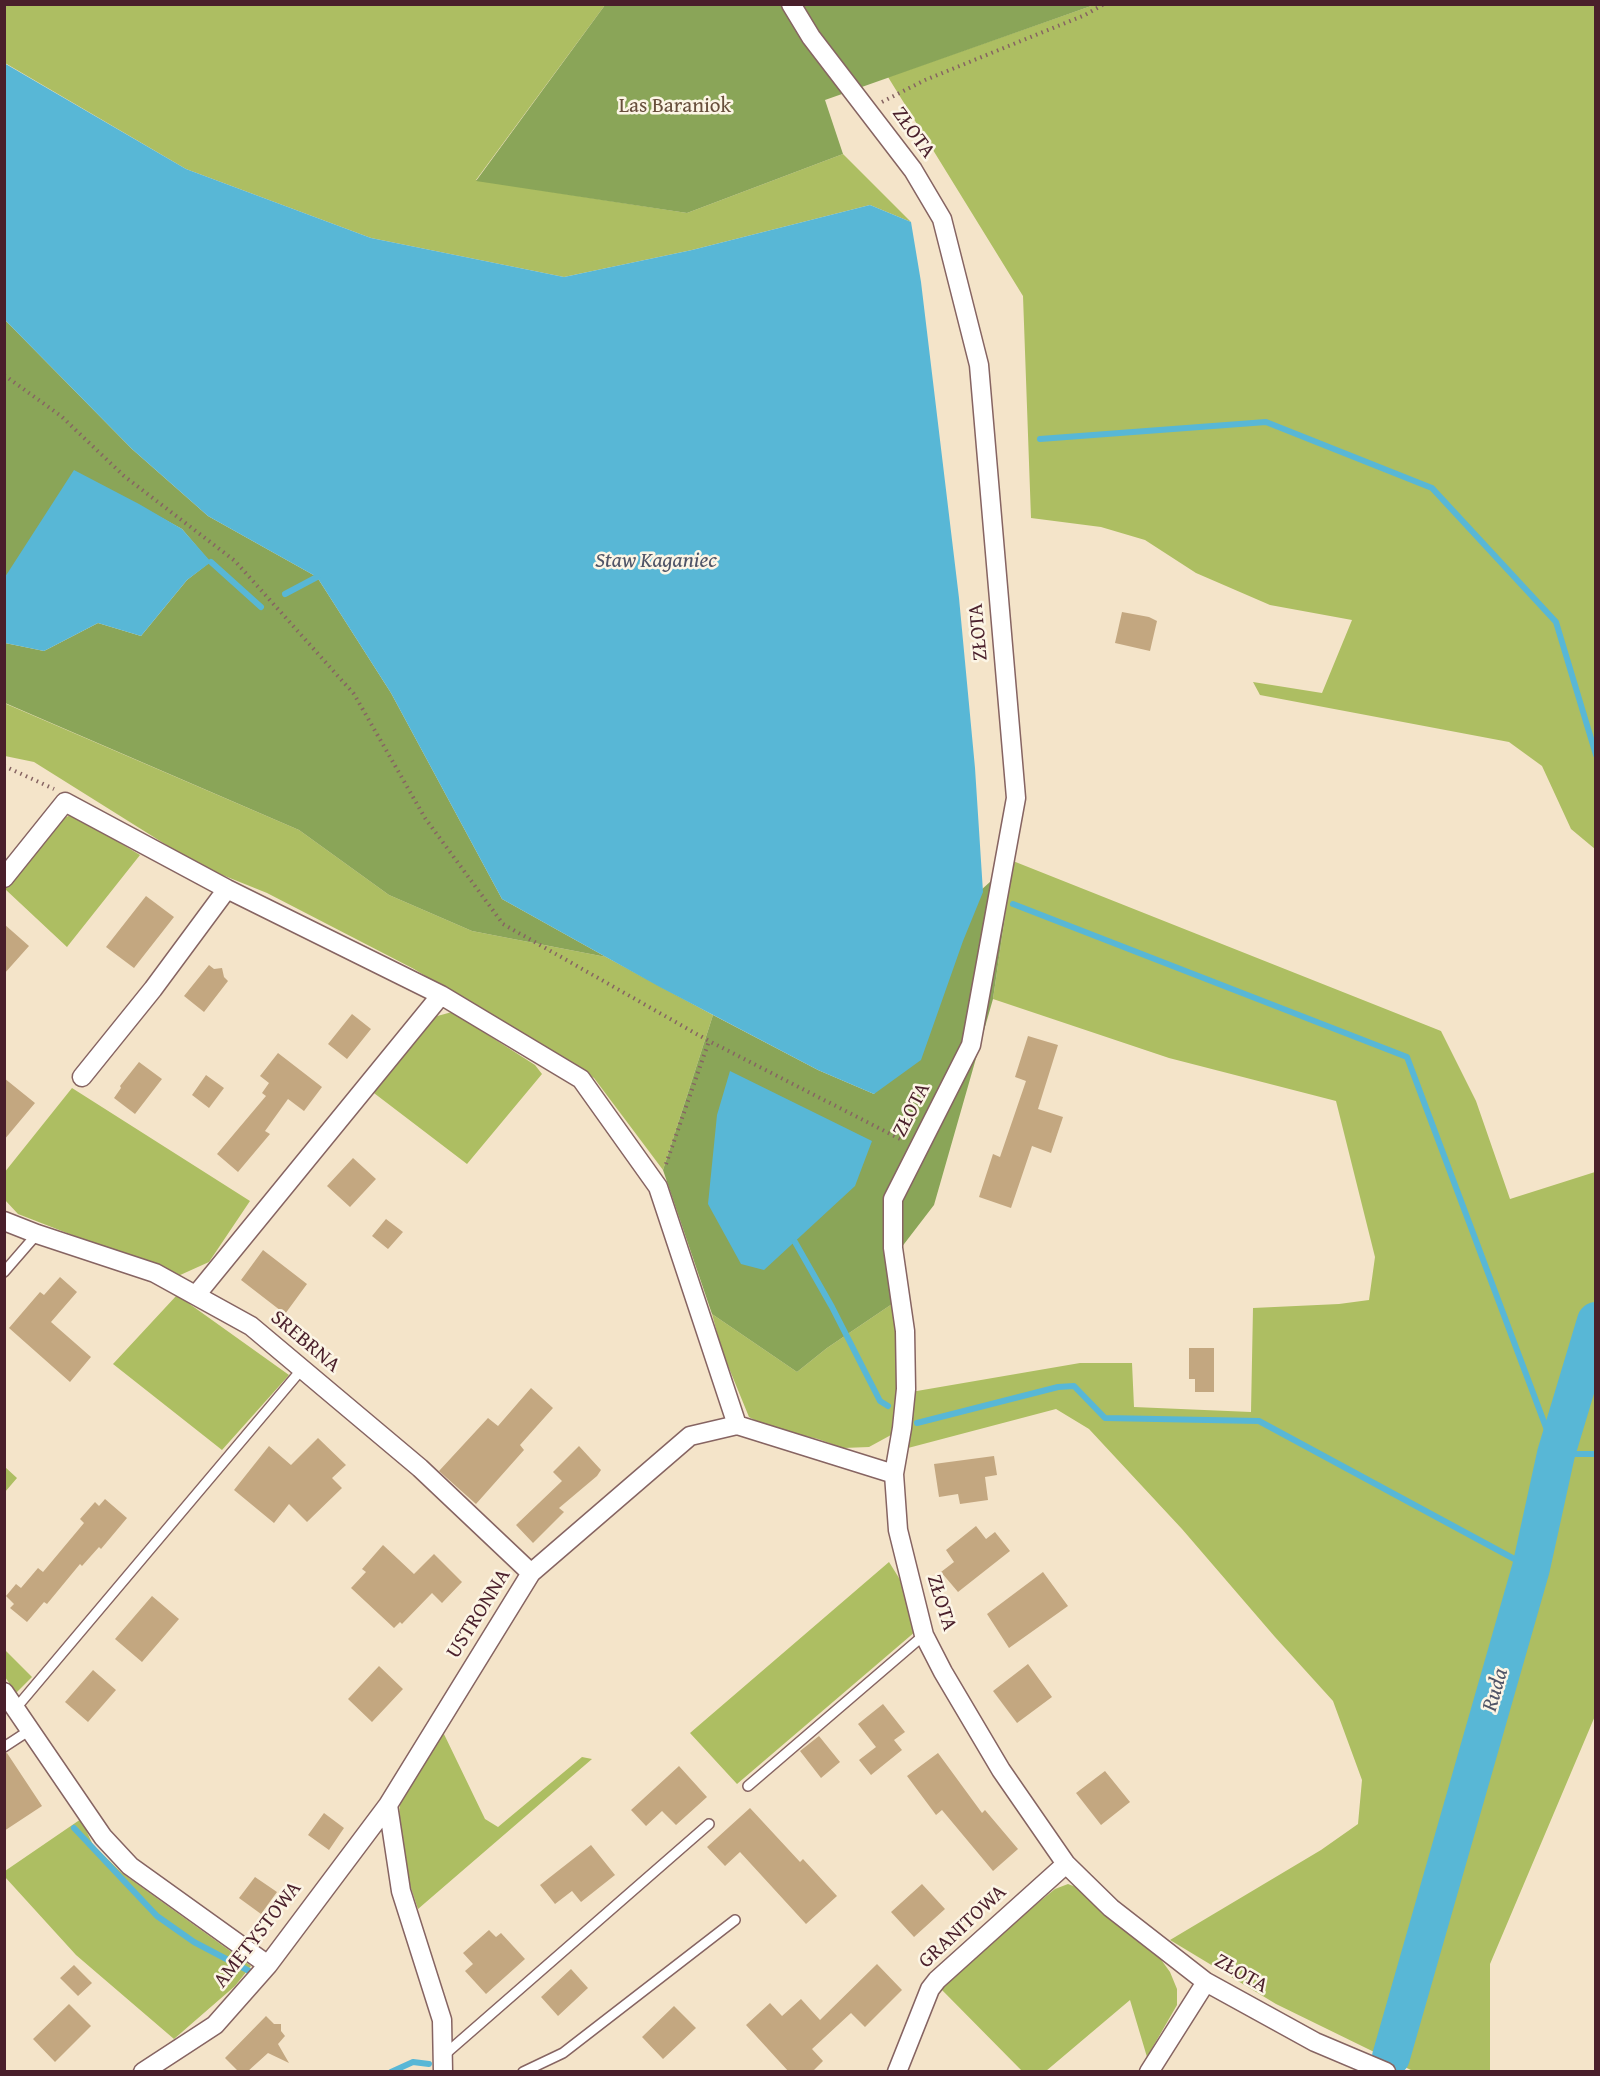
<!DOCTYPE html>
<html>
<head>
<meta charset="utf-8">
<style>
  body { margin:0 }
  #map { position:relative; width:1600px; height:2076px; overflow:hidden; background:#f4e4c9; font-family:"Gentium Book Plus",serif }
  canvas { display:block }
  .frame { position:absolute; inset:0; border:6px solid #4a1f2b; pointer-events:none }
</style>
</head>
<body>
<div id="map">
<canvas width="1600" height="2076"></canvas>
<div class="frame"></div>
</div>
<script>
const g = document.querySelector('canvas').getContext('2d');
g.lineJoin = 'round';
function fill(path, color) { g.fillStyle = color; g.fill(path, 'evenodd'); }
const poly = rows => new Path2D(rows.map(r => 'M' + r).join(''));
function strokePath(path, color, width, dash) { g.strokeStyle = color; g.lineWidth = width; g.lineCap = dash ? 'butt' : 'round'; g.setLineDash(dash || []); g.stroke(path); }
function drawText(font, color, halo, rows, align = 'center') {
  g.font = font + ' "Gentium Book Plus",serif'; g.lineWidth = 5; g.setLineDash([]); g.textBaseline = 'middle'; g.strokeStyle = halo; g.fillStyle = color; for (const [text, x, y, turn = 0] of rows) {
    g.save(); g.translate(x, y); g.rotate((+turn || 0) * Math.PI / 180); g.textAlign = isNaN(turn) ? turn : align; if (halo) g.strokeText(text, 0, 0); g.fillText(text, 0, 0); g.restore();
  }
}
fill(poly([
  [5,5,605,5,476,180,687,213,843,154,911,222,870,205,692,250,564,277,371,238,186,169,5,63],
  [1094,5,1595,5,1595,849,1571,829,1542,766,1509,742,1260,695,1253,682,1322,693,1352,620,1270,605,1196,573,1145,540,1101,527,1031,518,1023,296,888,77],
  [4,703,299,830,389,895,472,931,606,957,713,1015,663,1170,594,1078,414,969,267,893,200,866,34,762,5,756],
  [72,814,140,855,67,947,5,889,4,886,59,821],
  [1013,861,1441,1031,1476,1101,1510,1199,1595,1172,1595,1716,1490,1964,1490,2071,1413,2071,1276,2004,1170,1940,1321,1850,1358,1824,1362,1780,1333,1701,1275,1637,1182,1529,1089,1429,1056,1409,908,1448,911,1392,1080,1363,1132,1363,1134,1407,1251,1412,1253,1308,1339,1304,1369,1300,1375,1257,1336,1101,1169,1058,993,999],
  [452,1012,535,1065,542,1074,467,1164,370,1090,430,1018],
  [72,1088,250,1201,209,1262,178,1276,18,1214,5,1200,4,1173],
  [177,1295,289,1375,222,1450,113,1364],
  [895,1302,899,1384,895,1425,891,1435,869,1447,843,1448,818,1439,768,1427,749,1417,722,1351,712,1314,797,1372,827,1348],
  [5,1467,17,1478,5,1492],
  [889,1562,904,1586,916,1631,737,1784,690,1733],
  [5,1650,32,1677,16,1693,5,1677],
  [442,1730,485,1819,498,1827,582,1757,592,1759,418,1909,405,1870,398,1832,400,1800],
  [81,1819,93,1845,122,1873,251,1966,235,1986,174,2039,76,1955,5,1877,5,1871],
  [1068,1884,1084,1890,1106,1916,1157,1954,1170,1972,1177,1989,1177,2005,1147,2057,1130,2000,1046,2071,1023,2072,941,1989,964,1963,1055,1889]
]), '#adbe62');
fill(poly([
  [605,5,1094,5,825,100,843,154,687,213,476,181],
  [5,320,132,449,208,516,317,577,391,693,502,899,606,957,472,931,389,895,299,830,5,703,5,643,44,651,98,623,141,636,187,580,210,562,182,529,118,494,5,577],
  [1013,861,993,999,934,1205,901,1248,895,1302,827,1348,797,1372,712,1314,663,1170,713,1015,818,1070,874,1094,980,891]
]), '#8aa558');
fill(poly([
  [4,63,186,169,371,238,564,277,692,250,870,205,911,222,921,282,959,598,975,768,983,892,963,941,921,1060,874,1094,818,1070,658,986,502,899,391,693,317,577,208,516,132,449,5,320],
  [74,470,139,504,182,529,211,562,187,580,141,636,98,623,44,651,5,643,5,577],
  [730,1071,872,1141,855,1186,764,1270,741,1264,708,1204,717,1115]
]), '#58b7d6');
strokePath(poly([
  [1040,439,1266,422,1432,488,1556,622,1596,755],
  [211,562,261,607],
  [285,594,317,577],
  [1013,904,1407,1057,1556,1454,1596,1454],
  [795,1242,832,1307,880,1401,888,1406],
  [917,1423,1058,1387,1074,1386,1105,1418,1259,1421,1531,1568],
  [74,1828,157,1916,194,1942,251,1972],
  [391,2072,413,2062,429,2064]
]), '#58b7d6', 6);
strokePath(poly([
  [1391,2057,1531,1568,1556,1454,1596,1321]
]), '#58b7d6', 38);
fill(poly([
  [1122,612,1149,617,1157,621,1150,651,1115,643],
  [146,896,174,917,134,968,106,947],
  [4,924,29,946,4,974],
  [209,965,214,969,222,968,224,977,228,981,204,1012,184,996],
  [352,1014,371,1029,347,1059,328,1044],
  [1028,1036,1058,1045,1038,1109,1063,1117,1051,1153,1032,1146,1011,1208,979,1197,993,1154,1000,1157,1026,1081,1015,1077],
  [278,1053,322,1087,304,1111,288,1099,265,1131,270,1134,238,1172,217,1154,266,1096,262,1093,269,1083,260,1076],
  [139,1062,162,1079,135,1114,114,1098,121,1088,120,1086],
  [206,1075,224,1088,209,1108,192,1095],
  [4,1078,35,1103,4,1140],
  [353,1158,376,1179,350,1207,327,1186],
  [386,1219,403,1232,388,1249,372,1236],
  [263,1250,307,1284,285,1314,241,1280],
  [60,1277,77,1292,51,1322,91,1357,70,1382,9,1328,40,1292,44,1295],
  [1189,1348,1214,1348,1214,1392,1195,1392,1195,1379,1189,1379],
  [531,1388,553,1408,520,1445,524,1450,476,1504,439,1471,488,1418,498,1426],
  [318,1438,346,1465,332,1478,342,1488,307,1522,289,1504,274,1523,234,1490,269,1446,291,1465],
  [579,1446,601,1470,597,1476,559,1508,564,1512,533,1543,516,1525,562,1481,553,1472],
  [994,1456,997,1475,985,1477,988,1500,960,1504,958,1494,939,1497,934,1464],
  [105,1499,127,1518,101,1549,99,1547,82,1566,80,1564,47,1604,44,1602,27,1622,10,1608,14,1604,6,1596,16,1584,21,1588,38,1568,43,1572,84,1523,80,1519,95,1502,99,1506],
  [976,1526,986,1539,995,1532,1010,1551,958,1592,941,1572,954,1562,946,1550],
  [383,1545,414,1574,434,1554,462,1582,442,1603,432,1593,402,1624,400,1622,394,1628,351,1588,366,1572,362,1569],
  [1043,1572,1068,1606,1009,1648,987,1614],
  [152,1596,179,1619,142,1662,115,1639],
  [1028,1664,1052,1697,1017,1723,993,1691],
  [379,1666,403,1689,372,1722,348,1699],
  [93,1670,116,1690,88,1722,65,1702],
  [883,1704,905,1732,894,1740,902,1750,871,1775,859,1760,876,1747,858,1724],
  [819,1736,840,1762,821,1778,800,1751],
  [7,1753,42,1806,4,1831,4,1754],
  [938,1753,982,1813,985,1810,1018,1849,993,1871,942,1810,936,1815,907,1776],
  [679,1766,707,1797,676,1825,662,1811,646,1826,631,1810],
  [1105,1771,1130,1802,1101,1825,1076,1793],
  [750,1808,800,1862,803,1859,837,1896,806,1924,740,1852,725,1866,707,1847],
  [324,1813,344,1828,329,1850,308,1835],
  [591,1845,615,1875,581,1902,572,1891,555,1904,540,1885],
  [255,1877,277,1892,261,1914,239,1898],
  [922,1884,945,1909,914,1937,891,1912],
  [489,1930,496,1937,501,1933,525,1959,486,1994,465,1971,473,1964,463,1953],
  [877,1964,902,1990,865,2027,851,2013,812,2049,823,2061,812,2072,789,2072,746,2025,770,2003,782,2016,801,1999,820,2020],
  [74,1965,92,1983,78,1996,60,1978],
  [571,1969,588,1988,558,2016,541,1997],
  [69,2004,91,2026,55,2062,33,2039],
  [674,2006,696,2028,663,2059,642,2037],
  [266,2016,274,2024,281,2024,281,2031,285,2036,278,2044,289,2063,268,2053,247,2072,239,2072,225,2058]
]), '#c3a780');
const service = poly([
  [4,1272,37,1234],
  [16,1708,302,1369],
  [4,1747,30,1730],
  [748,1786,924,1635],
  [443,2056,709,1824],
  [523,2072,563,2053,735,1920]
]);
const minor = poly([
  [791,4,811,37,913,170,942,219,979,365,1016,798,971,1045,893,1199,893,1248,905,1331,906,1389,902,1428,894,1474,898,1530,924,1635,943,1672,1001,1770,1066,1864,1111,1908,1206,1982,1315,2042,1386,2072],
  [4,878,65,802,227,889,441,995,581,1079,658,1187,737,1425],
  [82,1077,153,989,227,889],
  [4,1221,37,1234,155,1273,251,1326,420,1468,531,1573],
  [196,1295,441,995],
  [4,1692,103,1837,130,1866,268,1965],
  [143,2072,215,2025,268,1965,388,1805],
  [443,2072,442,2020,401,1891,388,1805,531,1573,690,1436,737,1425,894,1474],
  [897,2072,930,1989,937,1980,1066,1864],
  [1149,2072,1206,1982]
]);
strokePath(service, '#866462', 12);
strokePath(minor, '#866462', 21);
strokePath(poly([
  [882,102,925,80,1085,15,1104,4],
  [4,375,61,416,124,476,235,561,354,694,425,818,503,924,709,1041,904,1141],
  [4,766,54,789],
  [666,1164,709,1041]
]), '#866462', 4, [1.5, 4.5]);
strokePath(service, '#fff', 9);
strokePath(minor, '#fff', 18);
drawText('21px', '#684f3c', '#fcf5e5', [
  ["Las Baraniok",675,107]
]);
drawText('21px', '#4a1f2b', '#fcf5e5', [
  ["ZŁOTA",913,133,54],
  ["ZŁOTA",979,632,-95],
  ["ZŁOTA",912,1110,-63],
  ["SREBRNA",305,1342,40],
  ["ZŁOTA",941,1603,73],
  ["USTRONNA",479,1614,-58],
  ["GRANITOWA",963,1927,-43],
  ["AMETYSTOWA",258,1935,-52],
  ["ZŁOTA",1241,1974,30]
]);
drawText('italic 22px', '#4f5467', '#fcf5e5', [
  ["Staw Kaganiec",656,561],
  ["Ruda",1496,1690,-74]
]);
</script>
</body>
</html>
